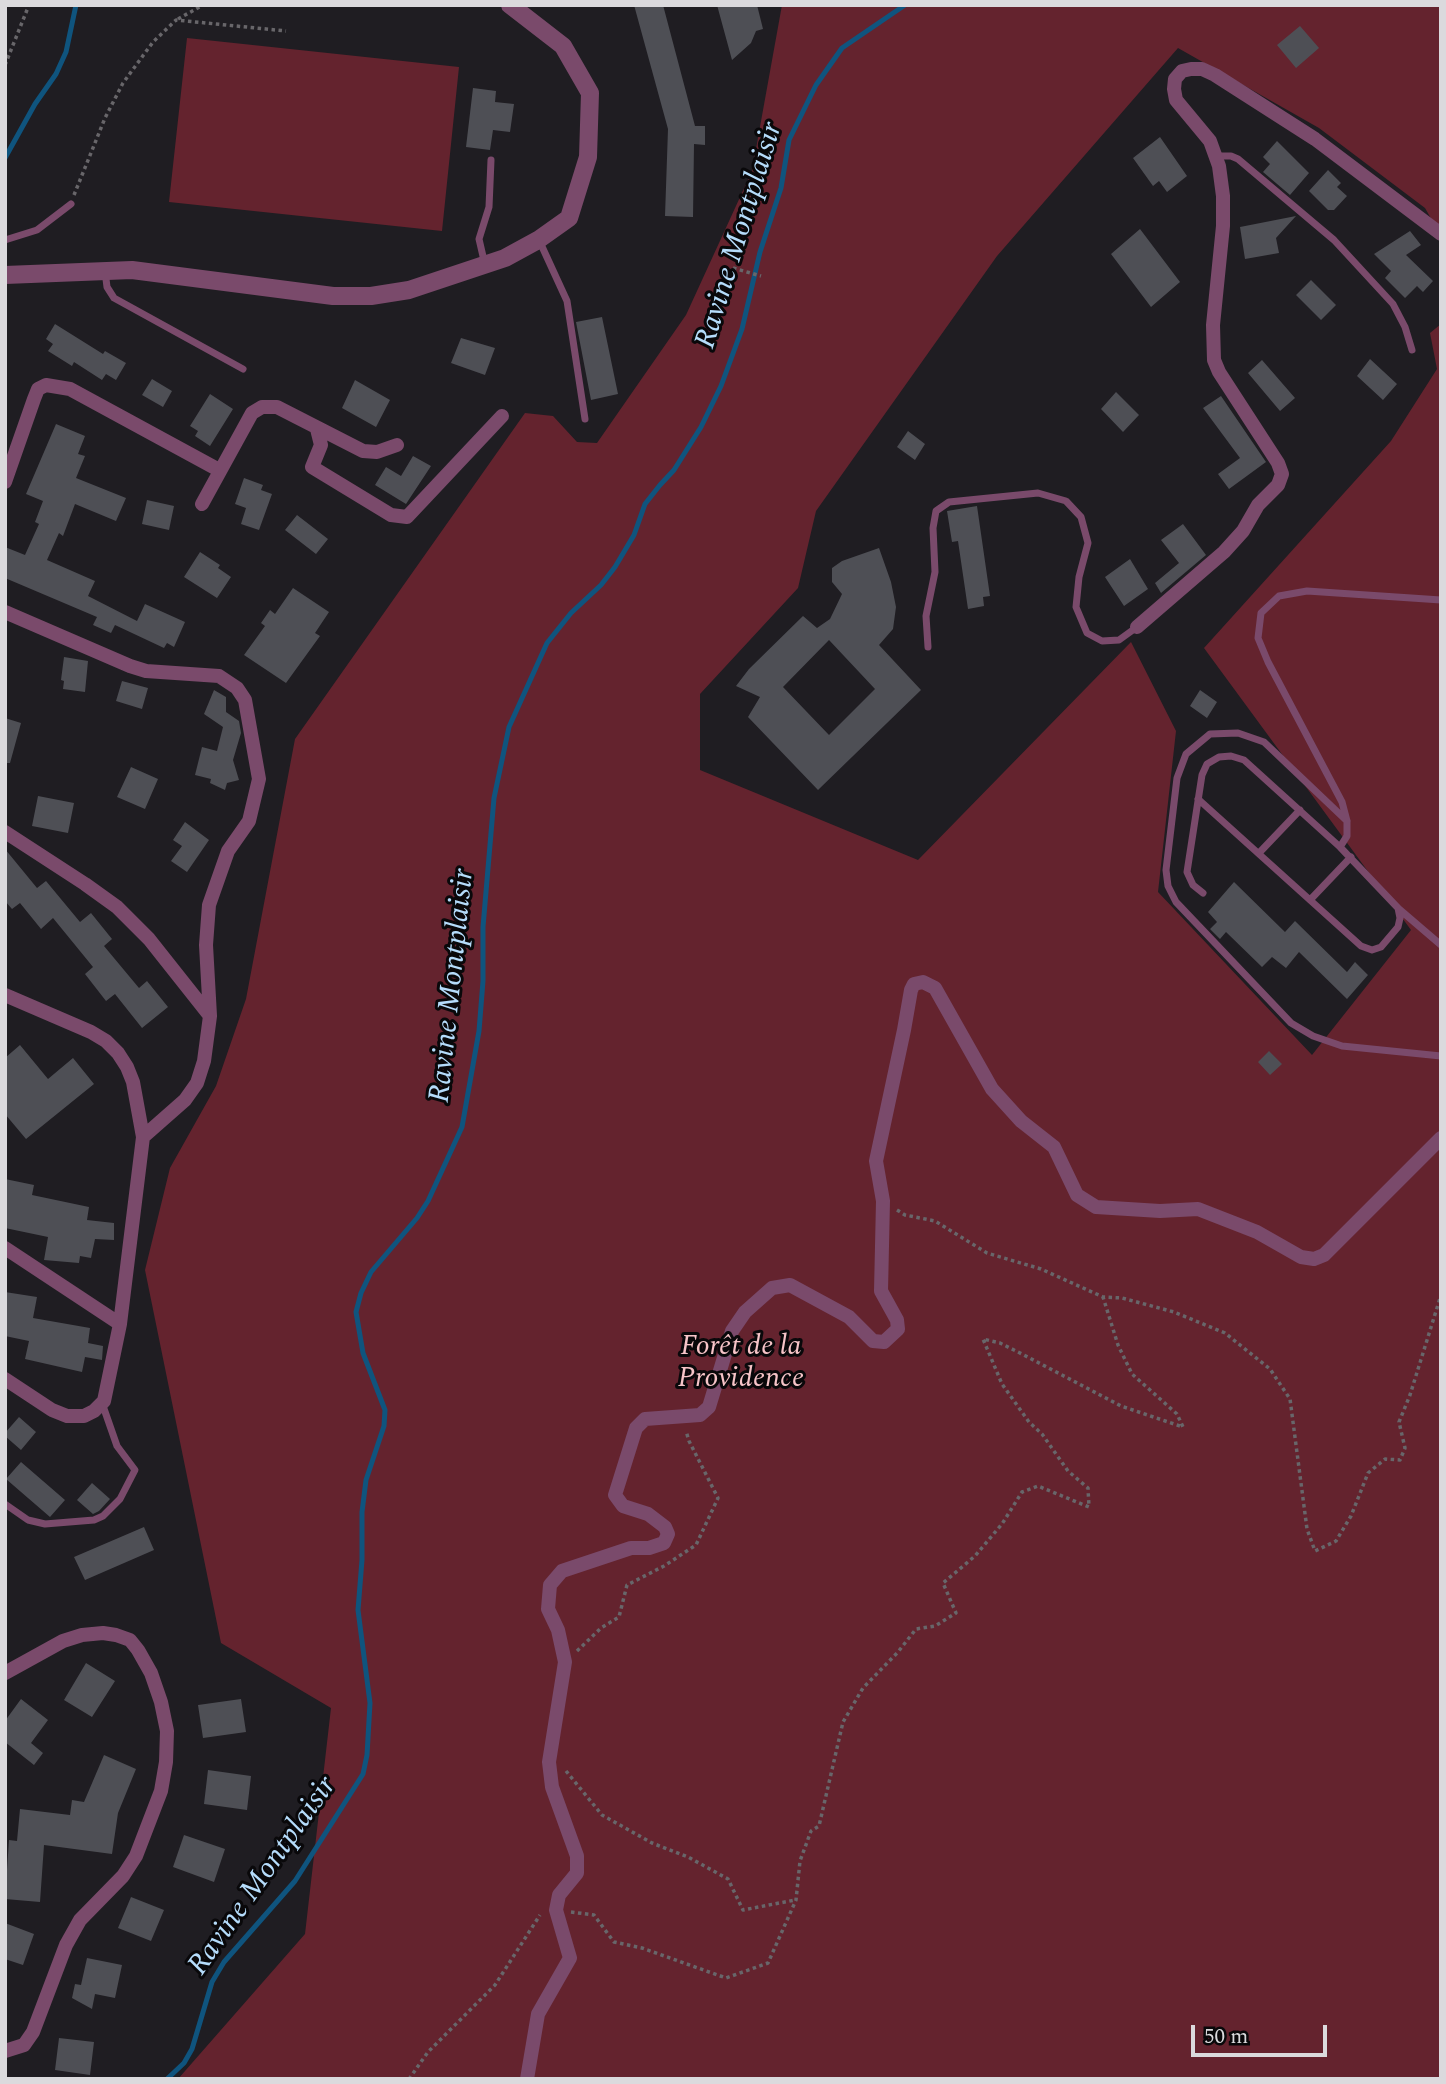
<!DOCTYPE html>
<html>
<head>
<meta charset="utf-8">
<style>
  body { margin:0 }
  #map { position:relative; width:1446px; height:2084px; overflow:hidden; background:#1f1d22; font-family:Spectral,serif }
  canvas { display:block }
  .frame { position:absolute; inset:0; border:7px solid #dbdadd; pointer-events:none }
  .scale { position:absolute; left:1191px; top:2025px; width:136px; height:32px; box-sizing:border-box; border:4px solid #dbdadd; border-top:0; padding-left:9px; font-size:21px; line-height:24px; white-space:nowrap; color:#dbdadd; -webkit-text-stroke:5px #09080a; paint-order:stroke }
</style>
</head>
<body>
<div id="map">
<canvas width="1446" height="2084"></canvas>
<div class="frame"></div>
<div class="scale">50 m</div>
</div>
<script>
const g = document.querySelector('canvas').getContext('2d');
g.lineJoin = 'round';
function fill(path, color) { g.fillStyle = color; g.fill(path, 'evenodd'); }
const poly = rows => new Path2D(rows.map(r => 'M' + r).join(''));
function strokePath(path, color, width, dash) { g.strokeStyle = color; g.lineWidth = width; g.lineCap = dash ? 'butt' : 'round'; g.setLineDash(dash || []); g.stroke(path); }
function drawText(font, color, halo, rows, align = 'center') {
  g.font = font + ' Spectral,serif'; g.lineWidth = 6; g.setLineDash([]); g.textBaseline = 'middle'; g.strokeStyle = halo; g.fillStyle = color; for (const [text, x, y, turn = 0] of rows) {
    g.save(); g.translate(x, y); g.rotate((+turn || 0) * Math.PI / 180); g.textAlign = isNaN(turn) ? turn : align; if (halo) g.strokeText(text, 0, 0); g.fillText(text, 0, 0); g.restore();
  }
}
fill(poly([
  [782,5,1441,5,1441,236,1425,208,1319,128,1178,48,997,256,816,511,798,588,700,694,700,770,918,860,1131,642,1176,731,1158,892,1312,1055,1411,930,1204,648,1391,441,1437,369,1430,333,1441,324,1441,2079,178,2079,305,1934,331,1708,221,1643,145,1270,170,1168,216,1086,246,999,295,739,525,413,553,416,577,442,597,443,686,315,752,171],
  [187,38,459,67,442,231,169,202]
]), '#64232e');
strokePath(poly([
  [5,158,35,104,56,74,66,52,76,5],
  [167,2079,184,2063,192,2049,212,1982,224,1962,295,1881,363,1774,367,1755,370,1703,358,1610,362,1560,362,1512,366,1480,384,1426,385,1410,363,1353,356,1312,361,1293,371,1272,417,1218,428,1201,462,1127,479,1031,483,981,483,927,494,798,509,727,547,643,571,613,601,585,615,567,634,535,645,504,660,485,674,470,701,427,721,386,742,329,760,252,781,188,789,140,816,85,842,48,905,5]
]), '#0f547e', 5);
fill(poly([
  [634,5,663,5,695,126,705,126,705,145,694,144,693,217,665,216,668,129],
  [717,5,757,5,763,29,756,31,751,43,732,60],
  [1300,26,1319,48,1296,68,1277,45],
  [473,88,496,91,495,102,514,104,510,132,493,130,490,150,466,147],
  [1160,137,1187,176,1167,192,1159,181,1153,186,1133,158],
  [1277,141,1309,173,1290,195,1263,172,1270,164,1263,157],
  [1328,170,1341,183,1337,187,1347,196,1334,210,1328,210,1309,191],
  [1296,216,1276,238,1279,253,1245,259,1240,227],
  [1140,229,1180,282,1151,307,1111,254],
  [1410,231,1421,245,1406,255,1433,281,1423,292,1417,286,1405,298,1385,278,1391,271,1374,254],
  [1311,280,1336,305,1321,320,1296,295],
  [602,317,618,394,591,400,576,322],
  [55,324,103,354,105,351,126,363,116,380,106,374,102,380,74,362,72,366,48,351,53,344,46,339],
  [461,338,495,348,485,375,451,363],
  [1370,359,1397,384,1383,400,1357,376],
  [1262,360,1295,398,1280,411,1248,373],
  [152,379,172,391,163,407,142,395],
  [355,380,390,400,376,427,342,408],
  [1116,392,1139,415,1123,432,1101,409],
  [210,394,233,409,210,446,195,436,198,431,190,426],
  [1221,396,1266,462,1229,489,1218,474,1240,458,1203,408],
  [56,424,85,436,78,454,85,456,76,478,126,498,116,521,75,504,63,536,59,533,47,560,95,581,88,596,137,621,145,604,185,622,174,647,167,643,164,648,115,625,111,633,93,625,97,617,5,578,5,547,25,555,39,524,35,522,43,501,26,494],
  [908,431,925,444,915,460,897,447],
  [413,456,431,466,406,504,375,485,386,467,401,476],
  [244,478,263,485,261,490,272,494,259,530,241,524,246,508,235,504],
  [147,500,174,506,169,530,142,524],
  [977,506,990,596,983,597,984,606,968,609,958,541,952,542,947,511],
  [297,515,328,539,316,554,285,530],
  [1183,524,1206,555,1161,593,1155,583,1179,563,1161,540],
  [879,548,891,582,896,607,893,629,879,645,921,690,818,790,748,717,760,697,736,686,749,669,803,616,817,628,830,619,842,594,832,582,832,568,842,561],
  [829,640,875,689,829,735,783,687],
  [200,552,220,565,218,568,231,577,217,598,184,577],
  [1130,559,1148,589,1124,606,1105,577],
  [293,588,329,612,315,633,320,636,286,683,244,655,265,626,261,623,270,610,275,614],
  [64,657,88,661,85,692,63,689,64,681,61,680],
  [122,681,148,688,142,709,116,701],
  [214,690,226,697,226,712,239,721,241,733,233,760,239,780,227,783,225,790,210,783,211,779,195,775,202,747,217,751,223,727,204,714],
  [1200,690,1217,702,1207,718,1190,706],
  [5,718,21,723,10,763,5,763],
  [131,767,158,779,145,809,117,797],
  [38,796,74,803,68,833,32,826],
  [185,822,209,840,187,872,171,861,182,846,173,840],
  [5,849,37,888,46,881,80,922,91,913,112,939,104,946,139,988,147,981,168,1007,142,1028,115,994,106,1001,85,974,93,967,53,918,41,929,20,903,12,909,5,901],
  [1234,882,1285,932,1295,921,1347,972,1355,962,1368,975,1347,999,1299,952,1286,968,1272,957,1262,967,1226,932,1220,939,1210,929,1217,922,1208,912],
  [20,1045,48,1079,73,1058,94,1084,26,1139,5,1114,5,1058],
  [1269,1051,1282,1064,1270,1075,1258,1062],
  [5,1179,34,1185,32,1195,89,1207,87,1220,114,1223,114,1240,95,1239,91,1258,80,1256,79,1263,44,1260,48,1237,5,1228],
  [5,1292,37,1297,33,1318,90,1328,88,1343,103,1346,102,1360,85,1357,82,1372,25,1359,29,1341,5,1336],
  [19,1417,36,1432,21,1450,5,1436,5,1433],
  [21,1462,65,1500,50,1517,6,1479],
  [92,1483,110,1499,99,1511,93,1514,77,1500],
  [144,1527,154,1550,85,1580,74,1557],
  [86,1663,115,1681,92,1717,64,1700],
  [21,1699,48,1720,31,1743,43,1753,34,1765,5,1742,5,1721],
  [241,1699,246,1732,203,1738,198,1705],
  [104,1755,136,1769,118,1813,112,1854,44,1845,40,1902,5,1899,9,1840,17,1841,20,1809,70,1815,72,1800,84,1802],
  [208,1770,251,1776,247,1810,204,1804],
  [184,1835,225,1849,214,1882,173,1867],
  [131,1897,164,1910,151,1941,118,1928],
  [5,1923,34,1934,23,1965,5,1959],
  [87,1958,122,1965,115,1998,95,1994,92,2009,72,1998,75,1984,81,1985],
  [59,2038,94,2042,90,2075,55,2070]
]), '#4e4f55');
strokePath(poly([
  [178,19,203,5],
  [5,65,29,5],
  [74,195,105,118,123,83,153,42,176,20,286,31],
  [733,268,761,276],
  [897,1210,905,1215,935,1221,987,1253,1041,1269,1103,1297,1122,1298,1174,1312,1225,1333,1270,1369,1290,1399,1307,1529,1315,1551,1336,1541,1351,1516,1368,1473,1385,1459,1400,1460,1405,1448,1399,1422,1410,1395,1441,1295],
  [577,1651,601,1628,619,1617,627,1585,664,1566,696,1545,718,1498,689,1441,686,1431],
  [566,1771,602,1815,652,1843,688,1857,728,1879,743,1910,795,1900],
  [571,1912,594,1915,614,1942,642,1948,726,1978,768,1963,796,1900,800,1861,811,1831,819,1826,843,1722,863,1688,898,1652,916,1629,935,1626,956,1613,943,1583,975,1556,1002,1524,1022,1492,1038,1486,1089,1507,1088,1488,1068,1471,1042,1434,1029,1422,1002,1384,983,1339,1000,1343,1022,1354,1121,1406,1183,1427,1177,1414,1132,1374,1118,1345,1103,1297],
  [409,2079,428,2052,495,1985,540,1915]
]), '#68666a', 3.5, [3.5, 3.5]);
strokePath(poly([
  [1216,156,1231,156,1238,159,1334,240,1393,304,1405,327,1412,350],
  [5,240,37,230,71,204],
  [539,240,567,301,585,419],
  [485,265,479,239,489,207,491,160],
  [105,271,107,287,114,298,243,369],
  [928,647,926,616,935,572,933,528,936,511,949,502,1038,493,1066,501,1081,517,1088,543,1079,577,1076,607,1087,633,1102,641,1119,640,1137,627],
  [1198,799,1361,946,1372,950,1381,947,1398,927,1400,918,1398,908,1340,847,1244,760,1231,756,1219,757,1207,764,1202,775,1187,872,1193,885,1203,893],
  [1347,821,1264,742,1238,733,1210,734,1186,754,1177,778,1166,870,1168,886,1176,902,1291,1023,1313,1036,1342,1046,1441,1056],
  [1340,847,1347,836,1347,821,1342,802,1268,662,1258,638,1261,613,1279,596,1307,591,1441,600],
  [1259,853,1300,810],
  [1310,900,1351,857],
  [1399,909,1441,945],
  [5,1504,28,1520,45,1524,94,1520,103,1516,120,1499,135,1470,117,1446,102,1403]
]), '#7a4a6b', 7);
strokePath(poly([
  [317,429,321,445,312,467,391,515,407,517,502,416],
  [5,482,34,399,38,389,46,385,70,389,219,470],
  [202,504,252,413,262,407,277,407,363,451,377,452,397,445],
  [5,612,130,666,146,671,219,676,237,688,245,700,259,779,249,821,228,851,209,905,206,945,210,1016,204,1061,197,1083,185,1100,143,1137],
  [1137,627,1224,552,1243,531,1258,505,1278,485,1282,474,1278,463,1219,372,1214,360,1213,325,1223,226,1223,196,1219,166,1210,141,1176,100,1174,89,1175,79,1182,71,1191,69,1202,69,1215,75,1315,139,1441,234],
  [5,832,85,884,117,907,149,939,210,1016],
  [5,995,91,1032,106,1041,118,1053,127,1067,133,1082,143,1137,120,1324,104,1401,94,1411,84,1416,67,1416,52,1410,5,1379],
  [5,1248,120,1324],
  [5,1673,63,1641,82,1635,103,1633,116,1635,130,1640,138,1650,151,1673,161,1702,167,1731,166,1762,161,1791,136,1856,123,1876,80,1920,66,1945,33,2032,24,2045,5,2051],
  [527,2079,538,2014,570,1958,556,1910,559,1895,577,1873,577,1856,552,1787,549,1762,565,1662,558,1630,548,1609,550,1585,562,1571,631,1548,649,1548,664,1543,668,1534,665,1527,648,1514,623,1506,615,1495,636,1428,645,1419,700,1415,709,1407,732,1331,745,1312,772,1288,790,1285,849,1317,873,1341,884,1342,898,1329,897,1320,881,1291,883,1201,876,1161,904,1030,911,990,914,984,923,982,935,988,992,1089,1021,1121,1054,1147,1077,1195,1096,1207,1160,1211,1198,1209,1257,1232,1301,1257,1314,1259,1324,1255,1441,1138]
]), '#7a4a6b', 14);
strokePath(poly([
  [5,275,132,270,333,296,371,296,409,290,505,258,538,240,569,218,588,157,590,93,563,46,510,5]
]), '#7a4a6b', 18);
drawText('italic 28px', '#f7c4c8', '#09080a', [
  ["Forêt de la",741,1349],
  ["Providence",741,1381]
]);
drawText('italic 30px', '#b5dcfb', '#09080a', [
  ["Ravine Montplaisir",741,236,-73],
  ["Ravine Montplaisir",454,986,-84],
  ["Ravine Montplaisir",264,1877,-55]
]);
</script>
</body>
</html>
